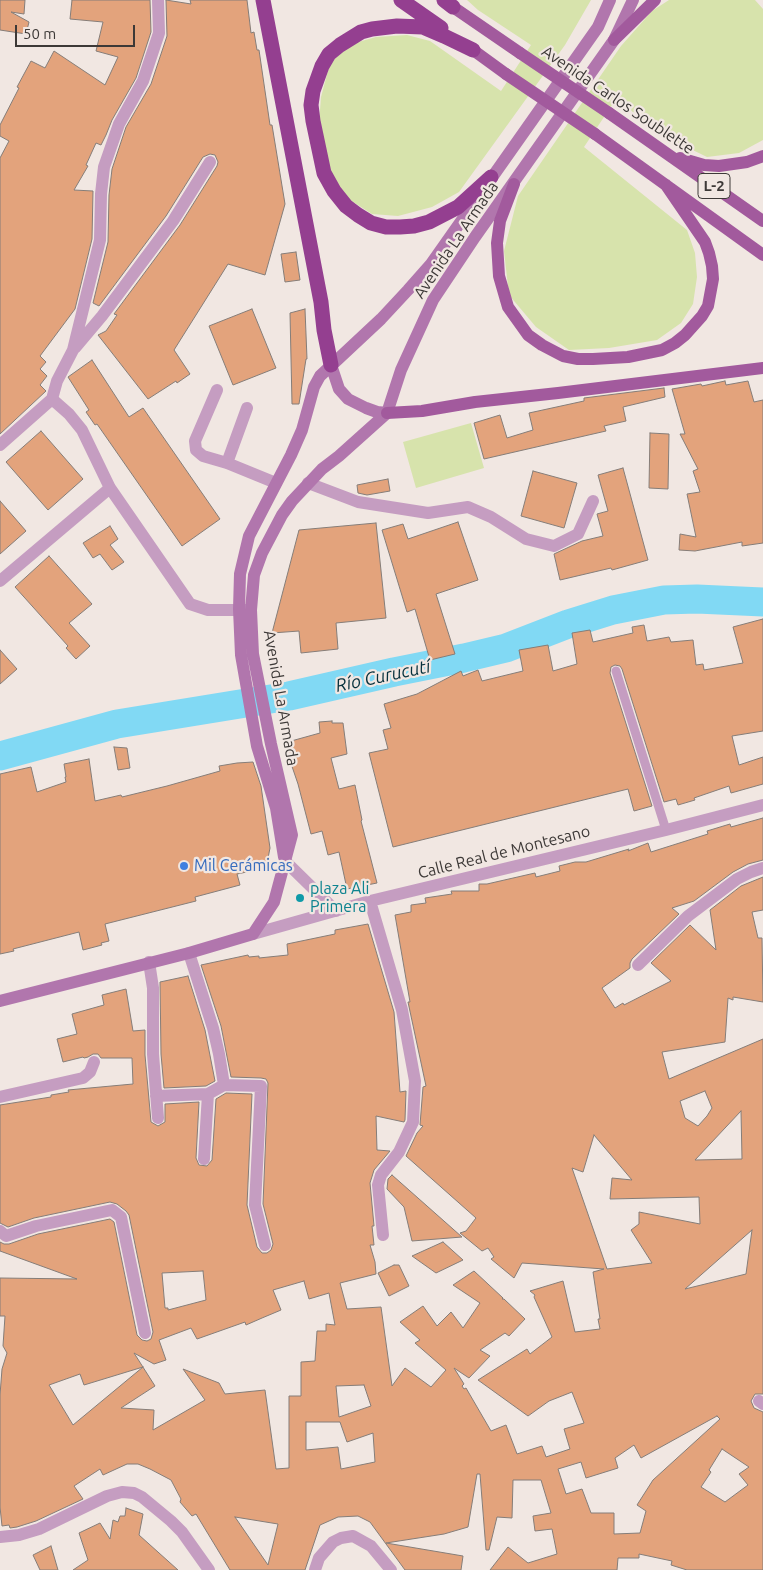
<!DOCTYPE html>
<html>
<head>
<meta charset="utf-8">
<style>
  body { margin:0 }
  #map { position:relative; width:763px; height:1570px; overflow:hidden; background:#f1e7e2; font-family:Ubuntu,sans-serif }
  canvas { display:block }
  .scale { position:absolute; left:15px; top:25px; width:120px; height:22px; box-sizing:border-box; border:2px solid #3d3937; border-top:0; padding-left:6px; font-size:15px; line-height:18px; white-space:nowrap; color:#3d3937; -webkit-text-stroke:4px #f1e7e2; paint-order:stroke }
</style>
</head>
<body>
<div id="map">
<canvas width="763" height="1570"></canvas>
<div class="scale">50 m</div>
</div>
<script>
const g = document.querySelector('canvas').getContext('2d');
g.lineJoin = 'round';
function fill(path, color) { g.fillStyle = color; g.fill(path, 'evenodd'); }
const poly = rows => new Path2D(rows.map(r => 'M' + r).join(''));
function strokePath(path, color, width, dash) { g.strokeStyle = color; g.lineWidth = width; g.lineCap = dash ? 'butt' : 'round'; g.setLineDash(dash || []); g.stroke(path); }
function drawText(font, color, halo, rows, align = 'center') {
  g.font = font + ' Ubuntu,sans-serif'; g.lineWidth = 4.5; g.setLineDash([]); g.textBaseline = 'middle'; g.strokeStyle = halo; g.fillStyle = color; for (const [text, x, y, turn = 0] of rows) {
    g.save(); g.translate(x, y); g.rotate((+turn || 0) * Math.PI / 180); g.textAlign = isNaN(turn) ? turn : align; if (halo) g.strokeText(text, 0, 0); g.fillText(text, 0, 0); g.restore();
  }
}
fill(poly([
  [467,0,591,0,565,45,459,192,432,207,398,216,372,214,350,200,331,176,319,123,321,97,330,63,351,44,376,37,407,35,430,41,501,91,531,45,478,10],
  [669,0,755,0,763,9,763,140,739,153,707,157,664,136,616,99,584,147,687,230,695,253,697,277,693,304,681,323,657,340,609,348,569,350,536,327,509,295,504,251,518,196,621,46,652,11],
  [471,423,484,468,416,488,403,442]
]), '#d7e3ac');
strokePath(poly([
  [0,756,117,724,289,696,394,672,464,658,506,648,568,624,613,610,664,600,697,599,763,602]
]), '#81d9f4', 29);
const building = poly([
  [0,0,25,0,24,14,11,12,29,22,26,34,0,30,0,0],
  [72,0,150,0,151,32,136,78,112,120,106,135,101,145,96,143,86,165,88,166,74,190,93,191,92,239,75,309,40,356,46,362,40,369,47,376,40,385,46,391,0,434,0,158,9,141,0,136,0,125,19,88,17,87,31,61,45,68,54,51,105,85,118,57,96,51,103,22,70,19,72,0],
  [166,0,191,4,190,0,247,0,251,33,254,32,257,50,259,50,270,125,272,125,285,204,265,275,228,264,174,350,190,374,177,383,176,381,148,399,98,335,106,331,117,315,114,314,180,225,217,166,218,162,215,155,210,154,203,157,166,216,99,306,93,303,108,242,109,195,112,169,126,127,151,84,167,36,166,0],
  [296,252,300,280,285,282,281,254,296,252],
  [252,309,276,368,233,385,209,326,252,309],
  [305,309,307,359,306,359,299,404,292,404,290,313,305,309],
  [92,360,129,417,143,408,220,519,182,546,97,424,95,425,86,412,89,410,68,377,92,360],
  [725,381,726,385,748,381,754,402,763,400,763,543,742,546,742,542,695,551,679,550,680,534,696,537,687,494,700,492,693,471,698,469,680,434,685,434,672,389,701,384,702,386,725,381],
  [664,388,665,397,623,407,626,421,604,426,606,431,484,459,474,423,500,415,507,438,533,430,529,413,584,401,584,398,664,388],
  [41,431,83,479,48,510,6,462,41,431],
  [650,433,669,434,668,489,649,488,650,433],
  [623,468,648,560,612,570,611,568,560,580,554,554,582,541,603,536,597,514,608,511,598,475,623,468],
  [533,471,577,483,564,528,521,516,533,471],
  [388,479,390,491,367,495,358,493,357,485,388,479],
  [0,501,26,531,0,554,0,501],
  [458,522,478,580,436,594,455,654,430,660,415,609,407,612,382,530,403,524,408,539,458,522],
  [376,523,386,618,336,623,338,649,301,653,299,631,272,633,299,530,376,523],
  [110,526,118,539,110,545,124,562,112,570,100,554,93,558,83,543,110,526],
  [49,556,92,604,69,623,90,646,76,659,66,648,68,646,15,587,49,556],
  [763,619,763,731,732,736,739,765,763,757,763,784,731,793,729,786,694,798,695,800,678,805,676,799,664,802,622,669,620,666,615,665,611,667,610,673,652,806,634,811,628,789,393,847,369,753,388,749,383,730,391,728,384,704,417,694,461,671,463,676,478,670,482,681,523,671,519,650,548,645,553,671,577,664,572,633,590,630,593,642,633,633,632,627,644,625,647,641,669,637,671,642,693,640,696,665,703,664,704,670,743,663,733,627,763,619],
  [0,650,17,669,0,684,0,650],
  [332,721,332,723,343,723,347,754,331,758,339,789,355,785,362,820,361,821,377,883,347,889,339,852,328,855,322,831,311,834,298,784,284,743,320,733,319,722,332,721],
  [114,747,127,748,130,768,118,770,114,747],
  [89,759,95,801,121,795,122,797,167,786,220,771,219,766,237,763,253,762,261,786,270,848,266,868,237,874,240,885,195,897,196,901,105,924,109,941,101,943,102,945,83,950,79,932,13,949,14,951,0,954,0,774,31,767,37,792,66,782,65,777,66,777,64,764,89,759],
  [763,818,763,860,748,864,733,872,694,901,672,908,679,914,632,959,630,963,630,968,602,988,615,1008,623,1003,624,1005,671,981,651,963,690,925,716,950,710,910,741,886,763,877,763,910,752,912,758,938,762,938,763,1002,733,997,733,1000,728,998,725,1042,662,1052,669,1079,763,1039,763,1394,755,1394,751,1401,754,1408,763,1412,763,1570,687,1570,671,1565,672,1561,639,1554,639,1558,618,1558,617,1570,490,1570,508,1547,528,1563,557,1554,552,1529,535,1531,533,1516,551,1513,541,1480,513,1480,512,1518,497,1517,489,1550,486,1550,480,1474,477,1474,468,1527,444,1534,386,1543,463,1556,461,1570,405,1570,370,1522,358,1516,338,1517,320,1525,305,1570,230,1570,196,1514,192,1516,180,1502,181,1499,171,1480,150,1469,138,1464,127,1464,103,1475,100,1469,74,1486,83,1499,36,1521,17,1527,10,1528,9,1525,2,1526,0,1507,0,1395,2,1369,7,1353,3,1346,5,1316,0,1316,0,1278,77,1279,0,1251,0,1242,4,1244,9,1244,38,1234,110,1219,114,1222,137,1335,142,1340,147,1341,151,1339,153,1332,129,1215,126,1211,117,1204,110,1202,34,1218,8,1227,0,1223,0,1105,51,1097,51,1095,69,1092,68,1090,133,1084,132,1058,101,1058,98,1054,93,1054,88,1057,84,1058,83,1057,63,1062,57,1039,77,1034,72,1014,104,1005,102,995,126,989,133,1031,145,1030,145,1055,151,1122,158,1126,165,1122,165,1104,199,1102,196,1158,199,1165,207,1166,212,1160,216,1099,226,1093,252,1094,247,1205,257,1247,262,1253,267,1253,271,1250,273,1244,263,1204,268,1083,266,1079,261,1078,231,1077,221,1026,201,965,248,955,249,957,259,956,259,958,288,955,287,944,335,934,335,930,368,924,394,1012,400,1092,406,1091,405,1120,404,1122,376,1116,377,1150,390,1151,374,1170,370,1183,374,1226,372,1226,374,1245,370,1245,375,1262,376,1274,340,1283,347,1309,381,1307,392,1386,405,1368,431,1387,446,1370,415,1343,420,1340,400,1322,423,1306,437,1326,451,1312,463,1328,480,1303,453,1285,474,1271,503,1298,502,1299,504,1299,525,1319,509,1336,505,1333,480,1350,490,1356,469,1378,454,1368,464,1384,462,1386,464,1389,466,1388,491,1431,506,1425,517,1454,542,1446,546,1457,570,1449,564,1429,584,1423,572,1392,549,1401,528,1416,478,1380,527,1349,530,1354,552,1337,534,1297,535,1295,530,1291,563,1281,575,1332,600,1329,598,1319,600,1319,593,1272,604,1269,522,1263,514,1278,491,1259,494,1257,488,1248,482,1251,460,1233,466,1231,476,1218,406,1156,417,1133,423,1126,420,1125,423,1087,426,1086,408,1002,410,1002,395,915,411,912,411,905,426,903,425,898,452,894,451,891,479,891,479,884,487,884,535,873,536,877,560,871,559,866,575,862,586,862,629,849,628,851,648,843,651,852,708,834,707,831,730,824,731,827,763,818],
  [705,1091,712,1108,707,1116,698,1126,685,1118,680,1101,705,1091],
  [741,1111,742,1159,695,1160,741,1111],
  [594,1135,632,1180,612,1178,610,1199,699,1197,700,1224,639,1212,639,1224,631,1230,652,1263,607,1269,572,1168,583,1172,594,1135],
  [752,1230,746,1274,685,1289,752,1230],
  [203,1271,206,1300,168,1310,168,1308,165,1308,162,1273,203,1271],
  [304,1281,309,1299,329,1293,335,1325,326,1324,326,1331,317,1331,315,1361,301,1362,301,1396,289,1396,289,1468,276,1469,265,1390,225,1394,219,1383,183,1369,205,1400,153,1430,154,1410,121,1408,155,1386,134,1353,154,1364,166,1360,159,1340,191,1328,197,1339,245,1322,246,1325,262,1318,281,1310,273,1290,304,1281],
  [143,1367,73,1425,49,1385,80,1374,84,1385,143,1367],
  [364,1385,371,1406,339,1417,336,1386,364,1385],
  [717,1416,720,1419,653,1480,637,1505,646,1511,640,1533,614,1534,614,1513,591,1513,582,1489,566,1494,558,1469,581,1462,586,1478,618,1468,615,1458,634,1445,641,1458,717,1416],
  [306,1422,340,1422,347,1442,373,1433,375,1462,341,1469,338,1447,306,1450,306,1422],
  [722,1449,749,1467,739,1474,748,1485,725,1502,701,1487,711,1472,709,1470,722,1449],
  [235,1517,278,1524,268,1565,235,1517],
  [188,976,205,1030,215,1081,206,1086,164,1088,161,1054,160,982,188,976],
  [392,1175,462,1237,412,1241,404,1207,387,1189,388,1179,392,1175],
  [443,1242,463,1260,436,1273,412,1256,443,1242],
  [394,1265,399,1265,409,1286,389,1296,378,1273,394,1265],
  [126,1508,143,1514,139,1535,178,1570,73,1570,88,1560,79,1533,100,1523,110,1539,113,1520,118,1522,120,1516,125,1516,126,1508],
  [51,1546,58,1570,40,1570,33,1555,51,1546]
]);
fill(building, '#e3a37c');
strokePath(building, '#857d78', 1);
strokePath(poly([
  [616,671,666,830]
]), '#c59dc1', 9);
strokePath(poly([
  [75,348,102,316,173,221,210,162],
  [217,390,195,441,196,450,203,456,227,463,276,483],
  [52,399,57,381,73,350,100,240,101,194,104,167,119,124,143,81,159,33,158,0],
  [0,445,52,399,69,414,82,430,110,488,190,604,208,610,248,610],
  [227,463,247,408],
  [308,483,358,502,428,513,468,507,491,517,526,539,554,546,578,534,593,501],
  [0,581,110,488],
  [285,861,336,911],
  [370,901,402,1010,415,1081,413,1122,399,1152,381,1175,378,1185,383,1235],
  [253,934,370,901,666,830,763,805],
  [189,953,213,1028,219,1054,224,1085,261,1086,255,1205,265,1245],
  [149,962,153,988,153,1054,158,1118],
  [638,965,688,916,737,879,751,872,763,868],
  [156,1096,208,1094],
  [0,1097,83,1078,90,1072,94,1062],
  [204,1159,208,1094,224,1085],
  [0,1231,6,1236,36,1226,112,1210,121,1217,145,1333],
  [759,1401,763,1404],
  [0,1537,19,1535,39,1529,107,1496,122,1492,134,1493,142,1497,171,1521,182,1532,209,1570],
  [315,1570,319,1558,333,1542,341,1538,353,1536,371,1546,391,1570]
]), '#c59dc1', 12);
strokePath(poly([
  [331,365,339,389,348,399,366,408,377,412,387,413],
  [284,857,276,808,257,746,241,655,239,609,240,574,249,536,291,455,302,430,314,387,320,376,381,319,408,290,431,264,598,27,610,0],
  [0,1001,189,953,253,934,274,902,292,835,271,744,253,654,251,610,254,575,262,553,282,515,292,501,322,469,339,456,387,413,401,370,433,300,475,237,614,40,633,0]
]), '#b176ad', 12);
strokePath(poly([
  [453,7,520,53],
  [614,40,655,0],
  [473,50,506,74],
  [609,113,763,221],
  [595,134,763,255],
  [680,158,704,165,719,166,747,162,763,156],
  [514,184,500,221,497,243,499,276,508,307,528,335,542,345,563,356,578,359,593,359,628,357,662,350,675,343,685,335,702,316,708,306,713,279,712,266,709,253,705,242,666,185],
  [387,413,422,411,475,402,558,393,763,368]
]), '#a25a9d', 12);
strokePath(poly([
  [263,0,321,302,324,330,331,365],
  [401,0,441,28],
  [444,0,453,7],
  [473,50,444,36,423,27,397,26,372,29,361,32,340,45,329,54,322,66,313,91,311,105,313,121,324,173,334,191,346,206,358,215,371,223,386,227,400,227,414,226,429,222,458,207,491,177]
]), '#943f90', 15);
strokePath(poly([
  [520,53,609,113],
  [506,74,595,134]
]), '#a25a9d', 12);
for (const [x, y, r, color] of [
  [184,866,5,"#3f7fe0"],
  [300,898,5,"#0f9aa8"]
]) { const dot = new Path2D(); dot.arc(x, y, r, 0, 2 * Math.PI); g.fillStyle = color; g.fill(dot); strokePath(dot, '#f1e7e2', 2); }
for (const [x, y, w] of [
  [714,186,32]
]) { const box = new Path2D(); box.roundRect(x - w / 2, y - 12.5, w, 25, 4); g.fillStyle = '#f1e7e2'; g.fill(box); strokePath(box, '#3d3937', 1); }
drawText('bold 15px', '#3d3937', null, [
  ["L-2",714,186]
]);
drawText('16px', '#3d3937', '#f1e7e2', [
  ["Avenida Carlos Soublette",618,100,34],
  ["Avenida La Armada",456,240,-56],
  ["Avenida La Armada",281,698,80],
  ["Calle Real de Montesano",504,852,-14]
]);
drawText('16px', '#366cbe', '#f1e7e2', [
  ["Mil Cerámicas",194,866]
], 'left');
drawText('16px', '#0d838f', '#f1e7e2', [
  ["plaza Ali",310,889],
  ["Primera",310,907]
], 'left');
drawText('italic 18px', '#06313d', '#f1e7e2', [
  ["Río Curucutí",383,676,-12]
]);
</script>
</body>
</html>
